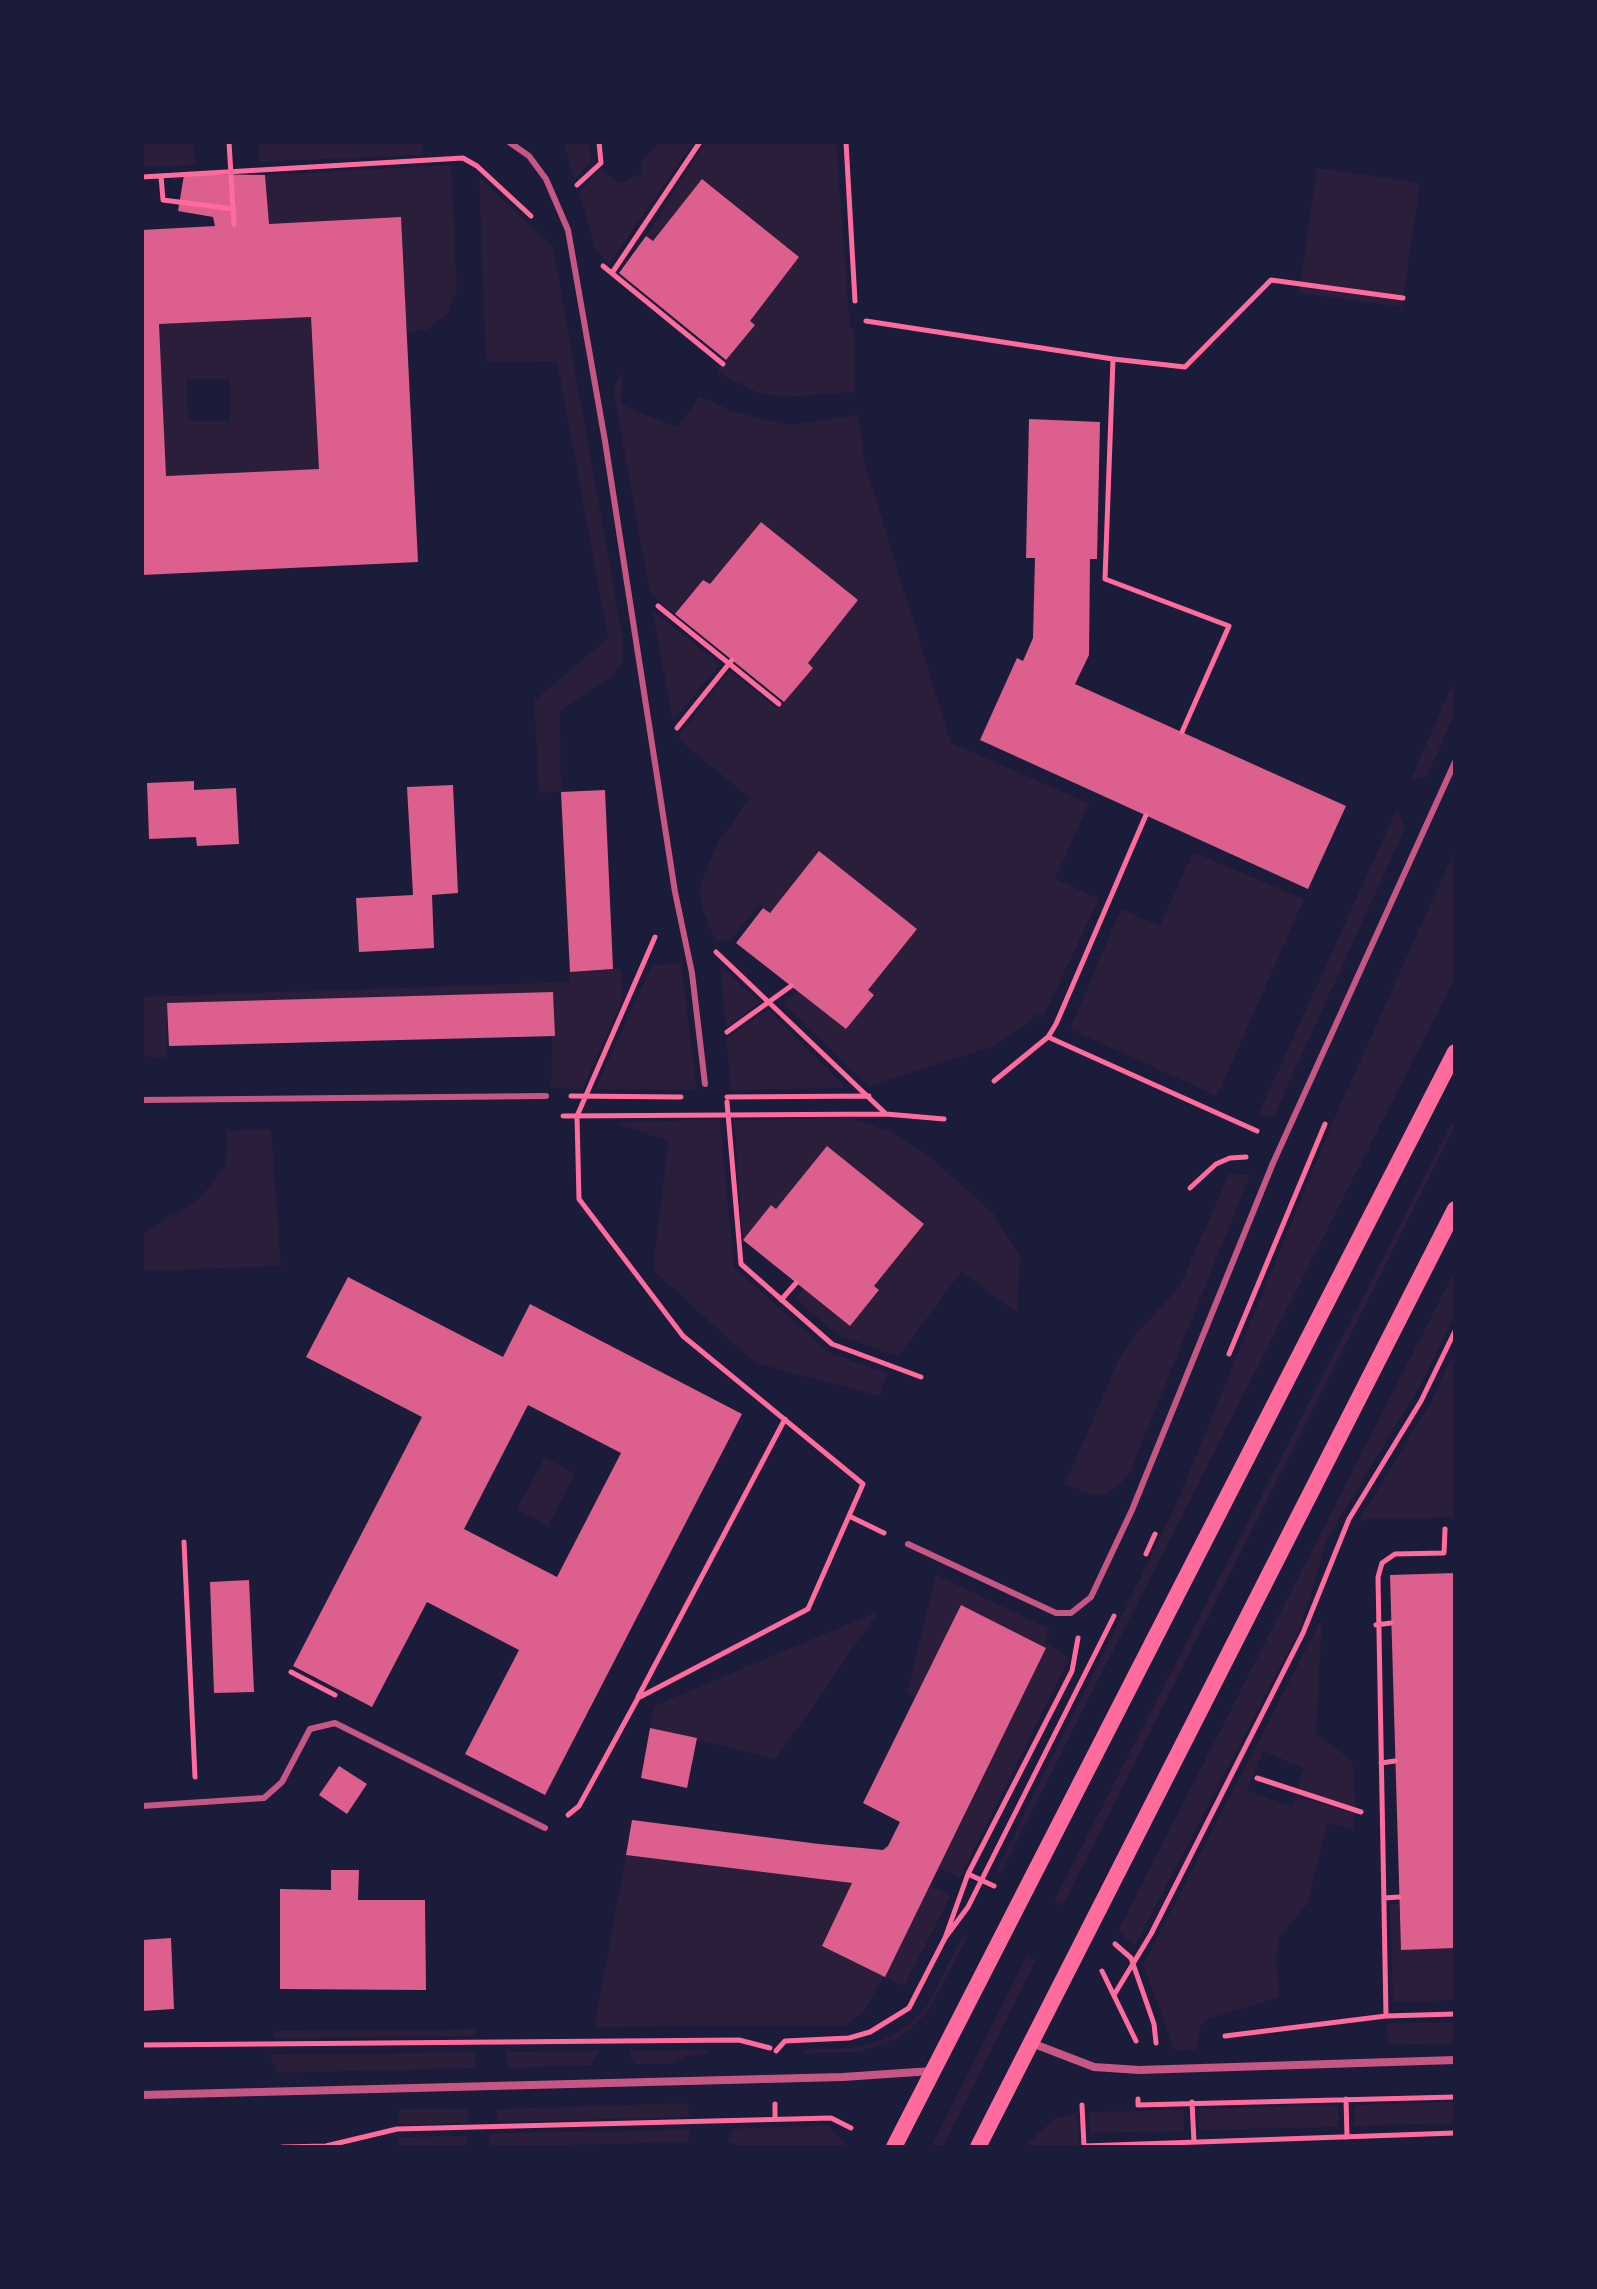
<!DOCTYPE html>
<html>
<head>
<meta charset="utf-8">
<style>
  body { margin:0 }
  #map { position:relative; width:1597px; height:2289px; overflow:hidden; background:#1b1b3a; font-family:Lato,sans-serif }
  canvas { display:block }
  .frame { position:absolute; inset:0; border:144px solid #1b1b3a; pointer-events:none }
</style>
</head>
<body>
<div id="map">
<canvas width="1597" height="2289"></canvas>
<div class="frame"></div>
</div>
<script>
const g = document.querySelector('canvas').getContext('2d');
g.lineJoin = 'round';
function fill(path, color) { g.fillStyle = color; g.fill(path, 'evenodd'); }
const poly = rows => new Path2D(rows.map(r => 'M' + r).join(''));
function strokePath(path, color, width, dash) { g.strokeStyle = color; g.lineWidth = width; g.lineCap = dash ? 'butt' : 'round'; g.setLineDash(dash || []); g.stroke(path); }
fill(poly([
  [142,142,194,142,195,165,142,167],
  [259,142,425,142,420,155,259,162],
  [563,142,588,142,592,160,575,180],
  [658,142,694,142,609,264,595,248,579,193,599,170,621,183,643,173,641,164],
  [706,142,836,142,850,326,854,328,855,392,782,397,756,392,717,372,754,325,750,321,799,257,703,179,653,241,646,236],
  [451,165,457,290,448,313,427,330,406,332,269,224,265,175],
  [1317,168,1420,183,1402,307,1299,293],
  [479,177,553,247,623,640,622,664,614,674,560,710,561,792,539,793,534,701,608,638,557,361,486,362],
  [311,317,319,469,166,476,159,324],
  [187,379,230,379,230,421,188,421],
  [623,371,621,404,677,428,699,396,732,411,789,425,858,415,865,464,951,743,1089,803,1055,879,1099,899,1043,1017,1035,1014,1032,1021,992,1047,869,1086,782,1003,798,991,846,1029,873,995,868,990,917,929,820,851,770,913,759,904,732,939,715,940,701,906,700,885,718,842,750,798,679,740,681,733,729,671,778,709,813,668,808,663,858,600,761,522,710,584,703,580,675,614,657,599,649,589,613,388],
  [652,610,720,664,673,721],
  [1455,678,1455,713,1427,776,1410,781],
  [1397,809,1405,828,1274,1116,1258,1115],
  [1455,850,1455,978,1000,1874,996,1872,1176,1505,1333,1121],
  [1193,852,1304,899,1217,1096,1070,1029,1121,909,1160,926],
  [681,964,697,1090,595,1089,652,965],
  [720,966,760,1002,726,1028],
  [621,969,622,1002,582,1089,551,1088,553,992,167,1003,166,1059,142,1056,142,997,569,982,570,972],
  [768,1009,846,1088,731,1090,726,1039],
  [1455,1117,1455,1127,1063,1905,1054,1901],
  [851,1118,891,1132,930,1157,993,1213,1020,1257,1017,1312,961,1272,898,1357,839,1336,795,1299,803,1289,850,1326,879,1291,874,1286,924,1224,825,1148,776,1209,771,1206,743,1240,734,1120],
  [720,1119,734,1267,828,1352,888,1374,879,1396,755,1363,653,1270,668,1141,615,1123],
  [271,1129,281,1266,142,1271,142,1235,201,1197,226,1165,227,1131],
  [1229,1174,1250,1175,1128,1477,1106,1495,1090,1494,1065,1484,1119,1359,1134,1335,1179,1288],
  [1455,1270,1455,1315,1421,1384,1327,1539,1301,1627,1135,1946,1118,1931],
  [1455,1351,1455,1517,1367,1519,1357,1524,1430,1403],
  [545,1457,575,1474,548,1526,517,1509],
  [936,1575,1050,1629,1045,1642,1069,1659,960,1878,939,1868,1046,1648,961,1605,915,1697,907,1693],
  [879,1611,776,1759,650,1728,654,1706],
  [1322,1618,1316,1735,1352,1760,1356,1807,1297,1789,1304,1768,1263,1751,1247,1790,1292,1807,1297,1797,1355,1813,1353,1829,1327,1823,1308,1903,1280,1936,1276,1958,1279,1997,1209,2019,1200,2027,1196,2050,1175,2051,1143,1965],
  [626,1855,852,1883,822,1945,884,1976,930,1886,951,1895,904,1986,884,1977,863,2012,844,2026,594,2027],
  [1390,1904,1399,1904,1401,1950,1455,1948,1455,2000,1393,2003],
  [964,1934,968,1936,928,2012,900,2038,858,2052,804,2054,803,2049,854,2048,878,2042,903,2029,926,2007],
  [1027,1955,1036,1960,943,2147,931,2147],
  [1455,2022,1455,2043,1389,2045,1386,2024],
  [475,2029,475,2036,273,2038,273,2031],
  [711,2050,708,2054,687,2056,671,2064,634,2064,629,2051],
  [599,2051,592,2065,507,2068,506,2052],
  [475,2052,476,2068,277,2073,270,2055],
  [1455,2102,1455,2123,1355,2126,1355,2105],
  [688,2103,689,2117,497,2122,497,2109],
  [1338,2105,1338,2127,1199,2130,1198,2109],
  [399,2109,468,2109,468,2123,399,2125],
  [1184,2110,1184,2131,1090,2133,1090,2112],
  [1077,2112,1079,2147,1024,2147,1054,2119],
  [828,2125,846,2144,844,2147,741,2147,728,2141,733,2129],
  [691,2130,688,2142,490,2147,490,2135,498,2133],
  [467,2136,468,2147,398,2147,398,2137]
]), '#2a1e3b');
fill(poly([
  [196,174,265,175,269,224,401,217,418,562,142,575,142,230,215,226,213,217,178,211,184,175],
  [311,317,319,469,166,476,159,324],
  [702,179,799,257,750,321,755,325,726,360,619,273,646,236,653,241],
  [1029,419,1100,422,1097,559,1090,559,1089,655,1075,684,1346,806,1308,889,980,740,1017,658,1023,661,1033,638,1035,558,1026,558],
  [761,522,858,600,808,663,813,668,784,702,675,614,703,580,710,584],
  [194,781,194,790,236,788,239,844,197,846,196,837,149,839,147,783],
  [453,785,458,893,432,895,434,948,359,952,356,898,413,895,407,787],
  [605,790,613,969,570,972,561,792],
  [819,851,917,929,868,990,874,995,846,1029,736,943,763,908,770,913],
  [553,992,555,1036,169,1046,167,1003],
  [827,1146,924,1224,874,1286,879,1290,850,1326,743,1240,771,1205,776,1209],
  [348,1277,503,1357,530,1304,742,1414,545,1795,465,1754,519,1650,427,1602,372,1707,293,1666,422,1417,306,1357],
  [528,1405,621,1453,557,1577,464,1529],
  [1455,1573,1455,1948,1401,1950,1390,1575],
  [249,1580,254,1692,214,1693,210,1582],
  [961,1605,1046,1648,885,1977,822,1946,852,1883,626,1855,632,1820,819,1844,883,1850,888,1846,900,1822,863,1803],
  [650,1728,697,1738,687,1788,641,1778],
  [339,1766,367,1784,347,1814,319,1795],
  [331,1870,359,1870,358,1900,425,1900,426,1990,280,1989,280,1889,331,1890],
  [171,1938,174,2009,142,2011,142,1940]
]), '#dd5f8e');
strokePath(poly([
  [229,142,234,225],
  [846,142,855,301],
  [161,176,163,200,234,209],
  [142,177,463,158,477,166,531,216],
  [577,185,601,163,599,142],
  [603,266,723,364],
  [612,273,700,142],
  [866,321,1113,359,1105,579,1229,626,1182,732],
  [1113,359,1185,367,1271,280,1403,298],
  [658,606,779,704],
  [677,728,732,660],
  [716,952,885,1113],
  [727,1032,791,986],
  [1048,1037,1056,1024,1146,815],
  [994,1081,1048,1037,1257,1131],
  [571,1096,681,1097],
  [727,1097,869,1096],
  [727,1102,741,1264,832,1344,921,1377],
  [563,1116,886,1114,944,1119],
  [1190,1188,1216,1164,1230,1158,1246,1157],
  [781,1300,796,1283],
  [1229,1354,1325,1124],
  [849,1516,884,1533],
  [184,1542,195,1777],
  [1146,1554,1155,1534],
  [1376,1625,1391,1623],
  [291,1672,335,1695],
  [638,1697,785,1419],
  [1381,1763,1395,1761],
  [1257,1778,1361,1812],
  [568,1815,579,1806,638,1698,808,1609,863,1484,683,1336,579,1199,577,1116,655,937],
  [968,1874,994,1886],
  [1384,1898,1399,1897],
  [945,1938,968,1907,1114,1616],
  [1115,1944,1131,1958,1154,2024,1156,2043],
  [1102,1971,1136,2041],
  [1114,1995,1151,1934,1303,1633,1349,1519,1421,1401,1455,1331],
  [1386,2016,1378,1577,1382,1563,1395,1554,1444,1553,1445,1529],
  [1225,2036,1386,2016,1455,2014],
  [142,2045,739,2040,770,2048],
  [776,2051,785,2041,849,2038,870,2032,909,2008,945,1938,968,1874,1072,1671,1078,1638],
  [1138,2099,1138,2105,1455,2097],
  [1346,2099,1347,2137],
  [1192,2102,1194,2142],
  [775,2104,775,2119],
  [1082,2105,1084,2146,1455,2133],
  [282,2147,326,2146,397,2129,831,2118,851,2128]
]), '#ff6b9d', 5);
strokePath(poly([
  [509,142,529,156,546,179,568,230,605,441,675,892,692,973,705,1084],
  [142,1100,546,1096],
  [908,1544,1056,1613,1071,1613,1091,1597,1132,1510,1273,1163,1455,762],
  [142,1806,264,1798,282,1782,310,1729,335,1723,545,1828]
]), '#c65784', 6);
strokePath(poly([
  [1029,2042,1094,2067,1139,2070,1455,2060],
  [142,2095,843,2077,932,2071]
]), '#c65784', 8);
strokePath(poly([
  [894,2147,1455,1052],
  [978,2147,1455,1209]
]), '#ff6b9d', 16);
</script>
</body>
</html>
